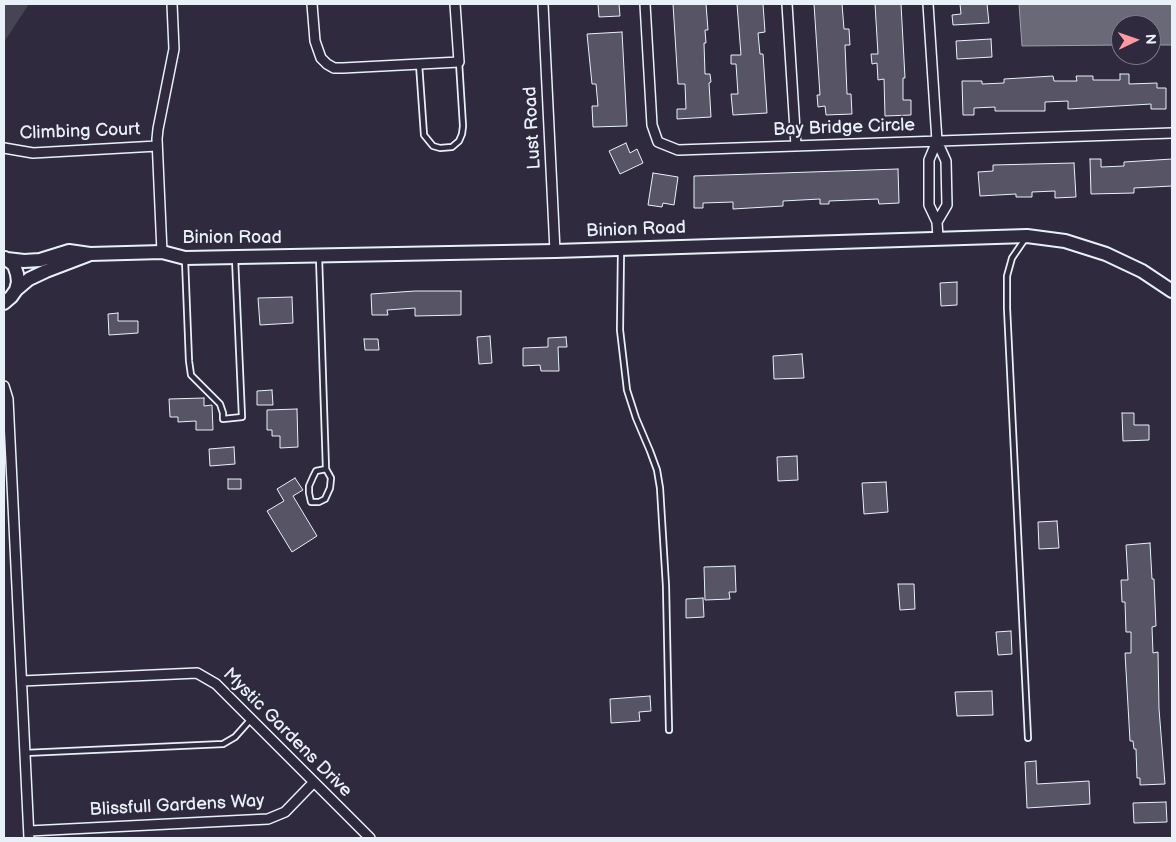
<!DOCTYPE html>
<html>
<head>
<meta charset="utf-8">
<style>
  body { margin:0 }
  #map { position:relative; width:1176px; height:842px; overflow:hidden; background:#2f2a3d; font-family:"Balsamiq Sans",sans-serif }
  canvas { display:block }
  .frame { position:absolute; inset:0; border:5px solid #e8f1f8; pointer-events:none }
  .north { position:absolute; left:1111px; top:15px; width:50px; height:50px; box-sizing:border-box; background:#2f2a3d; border:1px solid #797a88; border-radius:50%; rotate:87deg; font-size:14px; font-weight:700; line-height:20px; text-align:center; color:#e8f1f8 }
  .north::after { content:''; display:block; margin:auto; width:18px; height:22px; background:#ff9aa2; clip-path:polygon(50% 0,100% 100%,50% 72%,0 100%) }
</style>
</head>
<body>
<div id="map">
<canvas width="1176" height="842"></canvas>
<div class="frame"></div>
<div class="north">N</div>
</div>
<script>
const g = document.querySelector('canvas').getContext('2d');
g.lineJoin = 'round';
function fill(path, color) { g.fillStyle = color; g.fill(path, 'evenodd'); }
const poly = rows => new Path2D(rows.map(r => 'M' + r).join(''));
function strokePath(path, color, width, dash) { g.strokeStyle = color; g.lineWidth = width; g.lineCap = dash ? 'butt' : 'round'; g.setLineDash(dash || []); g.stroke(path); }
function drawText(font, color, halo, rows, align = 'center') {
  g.font = font + ' "Balsamiq Sans",sans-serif'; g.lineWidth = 4; g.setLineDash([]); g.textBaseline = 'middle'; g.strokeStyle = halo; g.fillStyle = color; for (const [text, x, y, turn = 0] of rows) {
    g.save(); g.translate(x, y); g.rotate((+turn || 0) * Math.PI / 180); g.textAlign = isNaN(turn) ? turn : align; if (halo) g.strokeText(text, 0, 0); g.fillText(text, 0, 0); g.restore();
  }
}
fill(poly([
  [4,4,29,4,4,42]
]), '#464455');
const water = poly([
  [1019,4,1172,4,1172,45,1151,45,1151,25,1121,25,1121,45,1022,46,1019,4]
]);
fill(water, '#696978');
strokePath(water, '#9c9fab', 1);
const building = poly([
  [598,4,619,4,620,16,599,17,598,4],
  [673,4,706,4,708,30,705,30,706,43,704,43,705,74,710,74,711,82,709,83,711,117,677,119,677,109,686,109,685,84,678,84,673,4],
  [737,4,763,4,765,32,758,33,760,54,763,54,767,113,733,115,731,94,738,94,736,64,731,64,731,55,741,55,737,4],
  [814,4,842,4,844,29,849,29,850,45,845,45,847,94,851,94,852,114,826,115,825,106,818,107,817,95,820,95,814,4],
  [875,4,901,4,905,78,903,78,903,100,911,100,911,115,885,116,884,79,878,80,877,63,872,64,871,54,878,54,875,4],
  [960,4,987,4,989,23,953,25,952,15,961,14,960,4],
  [622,32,627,126,593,127,592,106,598,106,596,84,592,84,587,34,622,32],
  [991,39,992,57,957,59,956,41,991,39],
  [1120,74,1129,74,1129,84,1157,83,1157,88,1166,88,1166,109,1151,109,1151,104,1068,109,1068,101,1045,102,1045,111,995,111,995,107,974,108,974,115,963,115,962,81,982,81,982,84,1004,83,1004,79,1053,76,1054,81,1077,81,1076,76,1093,76,1093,80,1120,80,1120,74],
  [626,143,630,153,637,149,643,163,620,174,609,151,626,143],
  [1090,159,1101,159,1101,167,1124,166,1124,162,1172,159,1172,186,1134,188,1134,193,1091,194,1090,159],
  [1074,163,1076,197,1055,198,1055,191,1032,192,1032,197,1016,197,1016,194,980,196,978,172,993,171,993,165,1074,163],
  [898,169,899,203,879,204,878,199,829,201,829,204,820,204,820,199,783,201,783,206,733,209,733,202,703,203,703,208,694,208,694,176,898,169],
  [653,173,678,177,674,205,663,203,662,207,648,205,653,173],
  [957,282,957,305,941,306,940,283,957,282],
  [461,291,461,315,415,316,415,308,387,310,388,315,372,315,371,294,415,291,461,291],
  [292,297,293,323,260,325,258,298,292,297],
  [118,313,118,321,138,321,138,333,109,335,108,314,118,313],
  [490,336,492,363,479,364,477,337,490,336],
  [566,337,567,347,558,347,559,371,541,371,540,365,523,366,523,348,548,347,548,338,566,337],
  [364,339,378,339,379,350,365,350,364,339],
  [802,354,804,378,774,379,773,356,802,354],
  [272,390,273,405,257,405,257,391,272,390],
  [204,398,204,406,212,405,213,430,196,430,196,421,178,422,178,417,170,417,169,399,204,398],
  [297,409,298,447,280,448,280,436,272,436,272,430,267,430,267,410,297,409],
  [1122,413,1134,413,1134,425,1149,425,1149,440,1123,441,1122,413],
  [234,447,235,464,210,466,209,449,234,447],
  [797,456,798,480,778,481,777,457,797,456],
  [295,478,303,490,293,496,317,536,292,552,267,511,284,501,277,489,295,478],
  [228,479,241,479,241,489,228,489,228,479],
  [886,482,888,512,864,514,862,483,886,482],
  [1057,521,1059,548,1039,549,1038,522,1057,521],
  [1150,543,1152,579,1154,579,1156,626,1152,627,1153,653,1158,652,1159,709,1165,784,1140,785,1140,778,1137,778,1136,749,1134,749,1133,741,1130,741,1125,653,1131,653,1131,632,1126,632,1125,602,1122,602,1121,580,1128,580,1126,545,1150,543],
  [735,566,736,592,729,592,730,599,705,600,704,567,735,566],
  [898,584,914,584,915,609,900,610,898,584],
  [703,598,704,617,686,618,686,599,703,598],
  [1011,631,1012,654,998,655,996,632,1011,631],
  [992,691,993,715,957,716,955,692,992,691],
  [650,696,651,711,639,712,640,721,611,723,610,699,650,696],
  [1036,761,1037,784,1089,781,1090,804,1027,808,1025,762,1036,761],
  [1166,802,1167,822,1134,823,1133,803,1166,802]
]);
fill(building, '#575565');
strokePath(building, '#e8f1f8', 1);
const lane = poly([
  [419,64,424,135,433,146,440,148,452,147,459,141,462,134,463,126,459,62],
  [1025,239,1012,258,1007,276,1007,308,1028,738],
  [621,250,620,330,627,390,636,418,650,451,657,470,660,488,666,586,669,730],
  [319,257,326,469,316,471,313,477,309,486,309,493,311,502,319,502,325,499,330,488,331,478,326,469],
  [185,260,189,361,191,375,220,404,223,413,223,419,242,417,235,258],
  [25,753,223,744,235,737,251,719]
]);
const street = poly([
  [312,4,315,41,321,58,327,64,334,68,343,68,459,62,455,4],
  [543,4,555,251],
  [645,4,652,125,658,142,678,150,1172,133],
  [787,4,796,146],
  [928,4,937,141,946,161,947,205,937,222],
  [937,141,929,160,929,205,937,222,938,238],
  [4,148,33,153,157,146],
  [162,252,157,139,158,129,174,49,172,4],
  [4,386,8,399,29,838],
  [22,681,197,673,216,684,370,838],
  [29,831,268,819,285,812,314,782]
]);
const secondary = poly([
  [7,259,24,261,40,260,69,251,90,254,162,252,185,258,555,251,1027,236,1065,241,1106,254,1142,271,1172,291],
  [16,290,29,279,46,271,88,255],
  [4,303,11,297,16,290,18,282,17,274,14,265,5,258]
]);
strokePath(lane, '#e8f1f8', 8);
strokePath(street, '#e8f1f8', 12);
strokePath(secondary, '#e8f1f8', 16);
strokePath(lane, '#2f2a3d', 4.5);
strokePath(street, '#2f2a3d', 9);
strokePath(secondary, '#2f2a3d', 12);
drawText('18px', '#e8f1f8', '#2f2a3d', [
  ["Lust Road",533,128,-93],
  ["Bay Bridge Circle",844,128,-2],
  ["Climbing Court",80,132,-2],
  ["Binion Road",636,230,-2],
  ["Binion Road",232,238],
  ["Mystic Gardens Drive",287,733,45],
  ["Blissfull Gardens Way",177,806,-3]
]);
</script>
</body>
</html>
